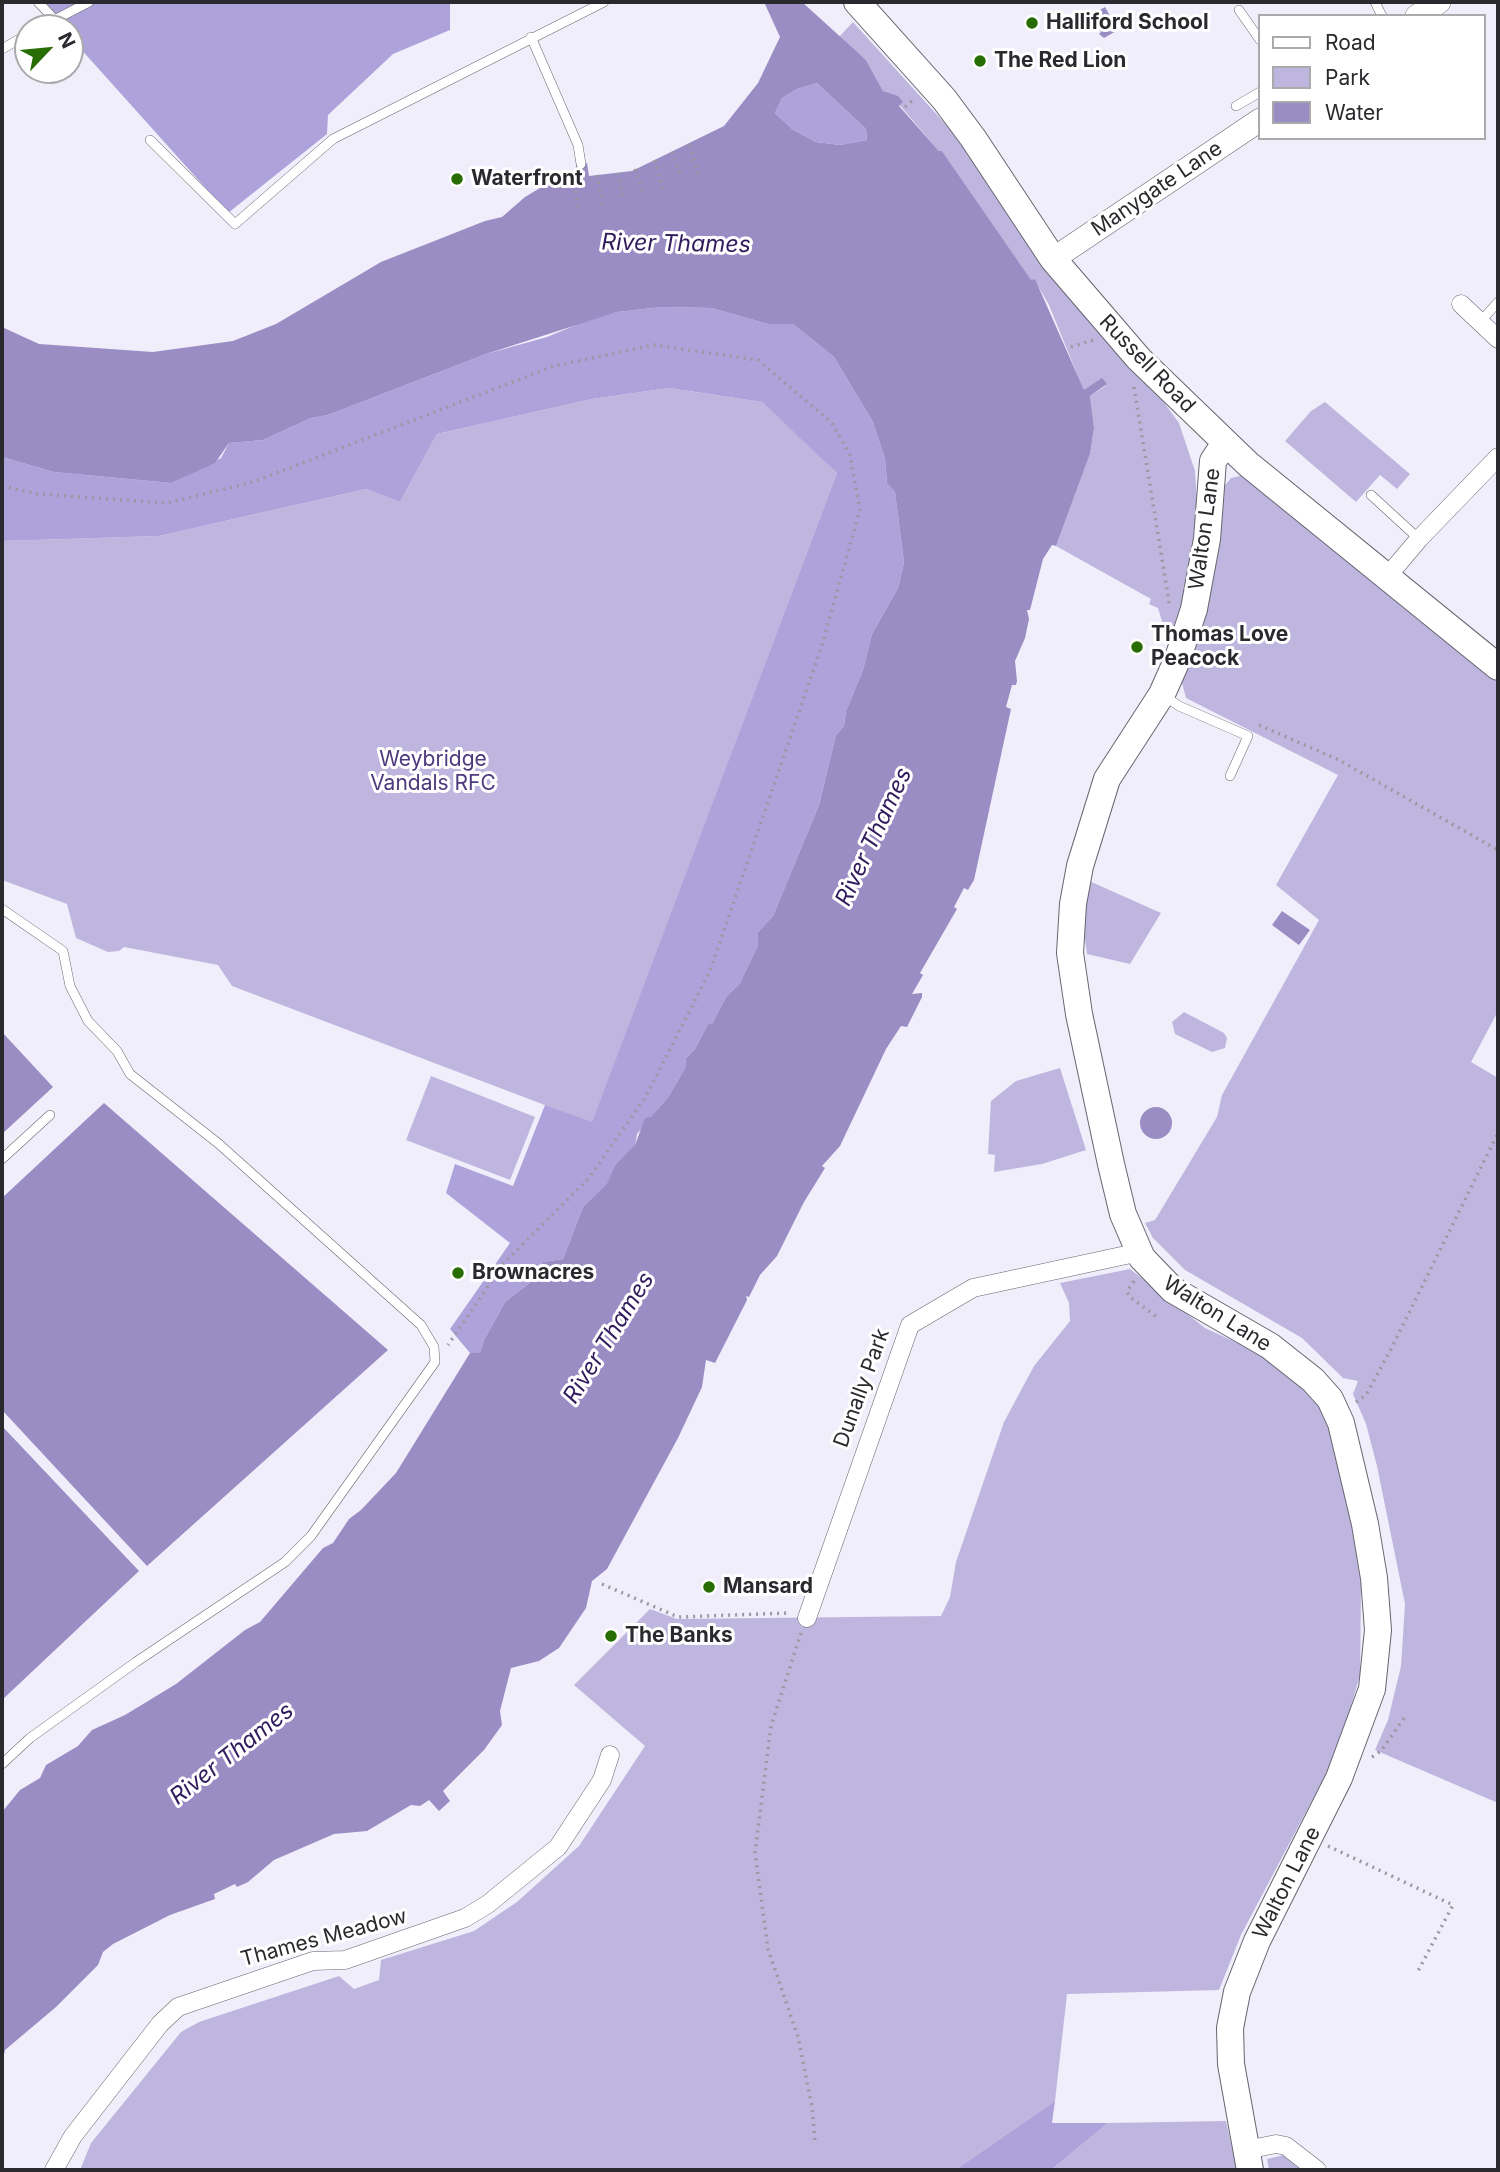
<!DOCTYPE html>
<html>
<head>
<meta charset="utf-8">
<style>
  body { margin:0 }
  #map { position:relative; width:1500px; height:2172px; overflow:hidden; background:#f0eefa; font-family:Inter,sans-serif }
  canvas { display:block }
  .frame { position:absolute; inset:0; border:4px solid #2a292d; pointer-events:none }
  .legend { position:absolute; left:1258px; top:14px; width:228px; height:126px; box-sizing:border-box; background:#fff; border:2px solid #aaa9ab; margin:0; padding:9px 12px; list-style:none; font-size:21px; color:#2a292d }
  .legend li { display:flex; align-items:center; gap:14px; height:35px }
  .legend b { width:35px; border:2px solid #aaa9ab }
  .north { position:absolute; left:14px; top:14px; width:70px; height:70px; box-sizing:border-box; background:#fff; border:2px solid #aaa9ab; border-radius:50%; rotate:64deg; font-size:19px; font-weight:700; line-height:28px; text-align:center; color:#2a292d }
  .north::after { content:''; display:block; margin:auto; width:24px; height:32px; background:#286c04; clip-path:polygon(50% 0,100% 100%,50% 72%,0 100%) }
</style>
</head>
<body>
<div id="map">
<canvas width="1500" height="2172"></canvas>
<div class="frame"></div>
<ul class="legend">
<li><b style="height:9px;background:#fff"></b>Road</li>
<li><b style="height:19px;background:#bfb6df"></b>Park</li>
<li><b style="height:19px;background:#998dc4"></b>Water</li>
</ul>
<div class="north">N</div>
</div>
<script>
const g = document.querySelector('canvas').getContext('2d');
g.lineJoin = 'round';
function fill(path, color) { g.fillStyle = color; g.fill(path, 'evenodd'); }
const poly = rows => new Path2D(rows.map(r => 'M' + r).join(''));
function strokePath(path, color, width, dash) { g.strokeStyle = color; g.lineWidth = width; g.lineCap = dash ? 'butt' : 'round'; g.setLineDash(dash || []); g.stroke(path); }
function drawText(font, color, halo, rows, align = 'center') {
  g.font = font + ' Inter,sans-serif'; g.lineWidth = 6; g.setLineDash([]); g.textBaseline = 'middle'; g.strokeStyle = halo; g.fillStyle = color; for (const [text, x, y, turn = 0] of rows) {
    g.save(); g.translate(x, y); g.rotate((+turn || 0) * Math.PI / 180); g.textAlign = isNaN(turn) ? turn : align; if (halo) g.strokeText(text, 0, 0); g.fillText(text, 0, 0); g.restore();
  }
}
fill(poly([
  [853,22,958,138,1052,279,1155,390,1179,423,1195,471,1199,533,1188,589,1168,641,1158,608,1149,604,1151,599,1056,546,1090,454,1094,428,1090,396,1107,385,1084,391,1049,305,1034,279,1031,281,942,151,939,151,891,95,883,91,866,60,839,37],
  [669,388,762,402,817,453,825,456,824,460,837,473,592,1123,232,986,218,965,124,947,119,951,108,952,76,938,67,904,2,880,2,541,159,536,366,489,400,502,437,434,592,399],
  [1325,402,1410,474,1397,489,1380,475,1356,502,1285,441,1311,411],
  [1244,475,1498,680,1498,1011,1471,1062,1498,1078,1498,1803,1375,1750,1388,1720,1401,1666,1405,1604,1377,1466,1366,1424,1353,1394,1358,1381,1343,1378,1302,1338,1185,1270,1153,1238,1145,1223,1155,1220,1217,1117,1222,1095,1319,920,1276,885,1338,775,1186,698,1180,675,1222,489,1231,478],
  [1087,880,1161,913,1130,964,1087,954,1084,932],
  [1184,1012,1224,1033,1227,1038,1225,1048,1212,1052,1175,1034,1172,1022],
  [1060,1068,1086,1150,1042,1164,994,1172,995,1155,988,1154,991,1101,1016,1081],
  [431,1076,535,1117,510,1180,406,1140],
  [1130,1269,1205,1328,1268,1357,1319,1403,1341,1456,1361,1583,1360,1675,1347,1720,1327,1772,1241,1935,1219,1990,1067,1994,1055,2101,955,2170,80,2170,91,2143,181,2032,199,2022,339,1976,354,1989,379,1980,381,1960,474,1931,517,1902,579,1846,645,1746,574,1685,650,1609,677,1619,941,1616,950,1597,956,1562,1004,1422,1034,1366,1070,1321,1069,1303,1060,1283],
  [1226,2121,1237,2170,1051,2170,1108,2123],
  [1284,2155,1306,2170,1269,2170,1267,2159]
]), '#bfb6df');
fill(poly([
  [38,2,450,2,450,30,393,54,328,115,327,134,228,213,70,37,70,28,62,28],
  [817,83,866,129,867,140,840,145,816,142,792,129,775,113,782,98,797,89],
  [662,307,712,308,768,324,793,324,834,357,873,422,885,459,887,483,895,492,904,563,898,588,872,634,863,670,846,711,844,726,836,735,819,805,773,916,758,932,758,945,740,983,726,997,712,1024,708,1024,695,1049,686,1058,685,1068,669,1096,637,1134,635,1146,615,1165,608,1184,583,1207,563,1259,543,1262,536,1278,505,1302,484,1340,480,1353,470,1353,450,1329,510,1243,446,1193,455,1164,513,1186,545,1105,592,1122,837,473,762,402,669,388,592,399,437,434,400,502,366,489,159,536,2,541,2,457,54,472,171,483,221,458,229,443,263,440,311,418,328,415,486,354,547,337,588,320,617,312],
  [1055,2101,1052,2123,1108,2123,1051,2170,955,2170]
]), '#aea2da');
fill(poly([
  [764,2,802,2,866,60,883,91,898,96,903,102,899,106,939,151,942,151,1031,280,1035,279,1084,390,1102,378,1107,384,1090,396,1094,428,1090,454,1056,546,1052,545,1043,559,1030,610,1027,610,1029,619,1025,638,1015,661,1017,681,1016,685,1012,685,1006,707,1011,709,974,880,968,890,964,888,954,907,957,909,920,973,923,975,912,994,922,993,922,997,907,1027,901,1026,886,1049,840,1146,822,1166,825,1168,804,1202,777,1256,760,1275,749,1297,746,1296,747,1300,715,1363,706,1360,702,1387,678,1438,607,1569,592,1581,586,1608,559,1648,539,1661,511,1668,500,1711,502,1725,484,1750,443,1791,450,1801,439,1811,429,1800,420,1806,411,1805,367,1831,334,1834,274,1860,248,1882,237,1887,235,1884,214,1894,215,1899,170,1915,113,1944,103,1952,98,1965,56,2007,5,2050,2,2064,2,1812,20,1790,40,1778,46,1765,78,1746,92,1730,125,1715,176,1684,245,1630,260,1622,323,1548,333,1543,349,1519,361,1510,396,1473,470,1353,480,1353,484,1340,505,1302,536,1278,543,1262,563,1259,583,1207,607,1184,615,1165,635,1145,645,1118,651,1117,669,1096,685,1068,686,1058,695,1049,708,1024,712,1024,726,997,740,983,758,945,758,932,773,916,819,805,836,735,844,726,846,711,863,670,872,634,898,588,904,563,895,492,887,483,885,459,873,422,834,357,793,324,768,324,712,308,662,307,617,312,486,354,328,415,311,418,263,440,229,443,215,463,171,483,54,472,2,457,2,327,39,344,153,352,233,341,276,324,381,262,485,221,502,217,525,197,560,176,575,174,576,165,587,163,589,176,632,171,724,126,758,83,780,37],
  [817,83,866,129,867,140,840,145,816,142,792,129,775,113,782,98,797,89],
  [1105,7,1118,30,1104,38,1099,34,1101,32,1091,15],
  [1282,911,1310,930,1299,945,1272,925],
  [2,1032,53,1087,2,1134],
  [104,1103,388,1350,147,1566,2,1410,2,1198],
  '1140 1123a16 16 0 1 1 32 0a16 16 0 1 1-32 0Z',
  [2,1426,139,1571,2,1700]
]), '#998dc4');
const service = poly([
  [38,2,54,19],
  [1375,2,1382,16],
  [1239,10,1260,40],
  [39,28,89,2],
  [531,37,578,145,581,164],
  [2,49,28,34],
  [1236,106,1260,92],
  [150,140,235,224,333,139,604,2],
  [1480,322,1498,302],
  [1371,495,1419,539],
  [1163,695,1179,706,1248,736,1230,776],
  [2,909,63,951,70,986,88,1021,117,1051,130,1074,219,1144,421,1325,434,1347,435,1362,311,1536,285,1562,136,1662,30,1738,2,1764],
  [2,1159,50,1115]
]);
const minor = poly([
  [1461,304,1498,339],
  [1386,578,1419,539,1498,457],
  [807,1618,910,1325,973,1288,1140,1252],
  [1246,2150,1276,2144,1286,2146,1317,2170],
  [54,2170,73,2136,160,2024,178,2007,313,1961,345,1960,465,1918,488,1904,558,1847,602,1780,610,1755]
]);
const tertiary = poly([
  [1417,16,1439,2],
  [1053,259,1260,120]
]);
const secondary = poly([
  [857,2,944,99,973,138,1053,259,1139,359,1248,464,1498,667],
  [1225,443,1213,461,1207,539,1194,609,1178,658,1162,694,1107,779,1080,866,1073,904,1070,953,1079,1014,1111,1164,1123,1214,1142,1258,1173,1290,1270,1346,1313,1380,1330,1399,1341,1423,1365,1524,1374,1578,1378,1630,1372,1689,1339,1778,1257,1941,1237,1992,1230,2028,1231,2064,1250,2170]
]);
strokePath(service, '#67656f', 10);
strokePath(minor, '#67656f', 19);
strokePath(tertiary, '#67656f', 24);
strokePath(secondary, '#67656f', 28);
strokePath(poly([
  [905,107,914,99],
  [690,145,698,175],
  [672,152,682,179],
  [655,160,663,189],
  [635,169,643,195],
  [618,173,623,200],
  [597,175,603,208],
  [573,177,579,209],
  [1071,347,1093,340],
  [1134,387,1170,608],
  [2,486,38,494,166,503,253,482,554,366,654,345,758,360,832,423,850,455,860,510,822,645,710,971,646,1096,589,1178,504,1263,448,1345],
  [1259,725,1339,760,1498,850],
  [1134,1281,1127,1291,1129,1296,1158,1318],
  [1356,1402,1366,1395,1392,1347,1498,1133],
  [602,1584,678,1617,788,1613],
  [801,1633,771,1726,755,1853,768,1949,798,2037,812,2107,815,2141],
  [1372,1757,1381,1751,1404,1718],
  [1328,1846,1453,1905,1418,1971]
]), '#9a98a1', 3.5, [2, 5]);
strokePath(service, '#fff', 9);
strokePath(minor, '#fff', 18);
strokePath(tertiary, '#fff', 23);
strokePath(secondary, '#fff', 26);
for (const [x, y, r, color] of [
  [1032,23,7,"#286c04"],
  [980,61,7,"#286c04"],
  [457,179,7,"#286c04"],
  [1137,647,7,"#286c04"],
  [458,1273,7,"#286c04"],
  [709,1587,7,"#286c04"],
  [611,1636,7,"#286c04"]
]) { const dot = new Path2D(); dot.arc(x, y, r, 0, 2 * Math.PI); g.fillStyle = color; g.fill(dot); strokePath(dot, '#fff', 2.5); }
drawText('bold 21px', '#2a292d', '#fff', [
  ["Halliford School",1046,23],
  ["The Red Lion",994,61],
  ["Waterfront",471,179],
  ["Thomas Love",1151,635],
  ["Peacock",1151,659],
  ["Brownacres",472,1273],
  ["Mansard",723,1587],
  ["The Banks",625,1636]
], 'left');
drawText('21px', '#2a292d', '#fff', [
  ["Manygate Lane",1157,189,-34],
  ["Russell Road",1147,364,46],
  ["Walton Lane",1205,529,-82],
  ["Walton Lane",1217,1314,32],
  ["Dunally Park",862,1388,-70],
  ["Walton Lane",1287,1883,-63],
  ["Thames Meadow",324,1938,-15]
]);
drawText('21px', '#4d397d', '#fff', [
  ["Weybridge",433,760],
  ["Vandals RFC",433,784]
]);
drawText('italic 23px', '#311b5d', '#fff', [
  ["River Thames",676,244,1],
  ["River Thames",874,837,-65],
  ["River Thames",609,1338,-58],
  ["River Thames",232,1754,-38]
]);
</script>
</body>
</html>
